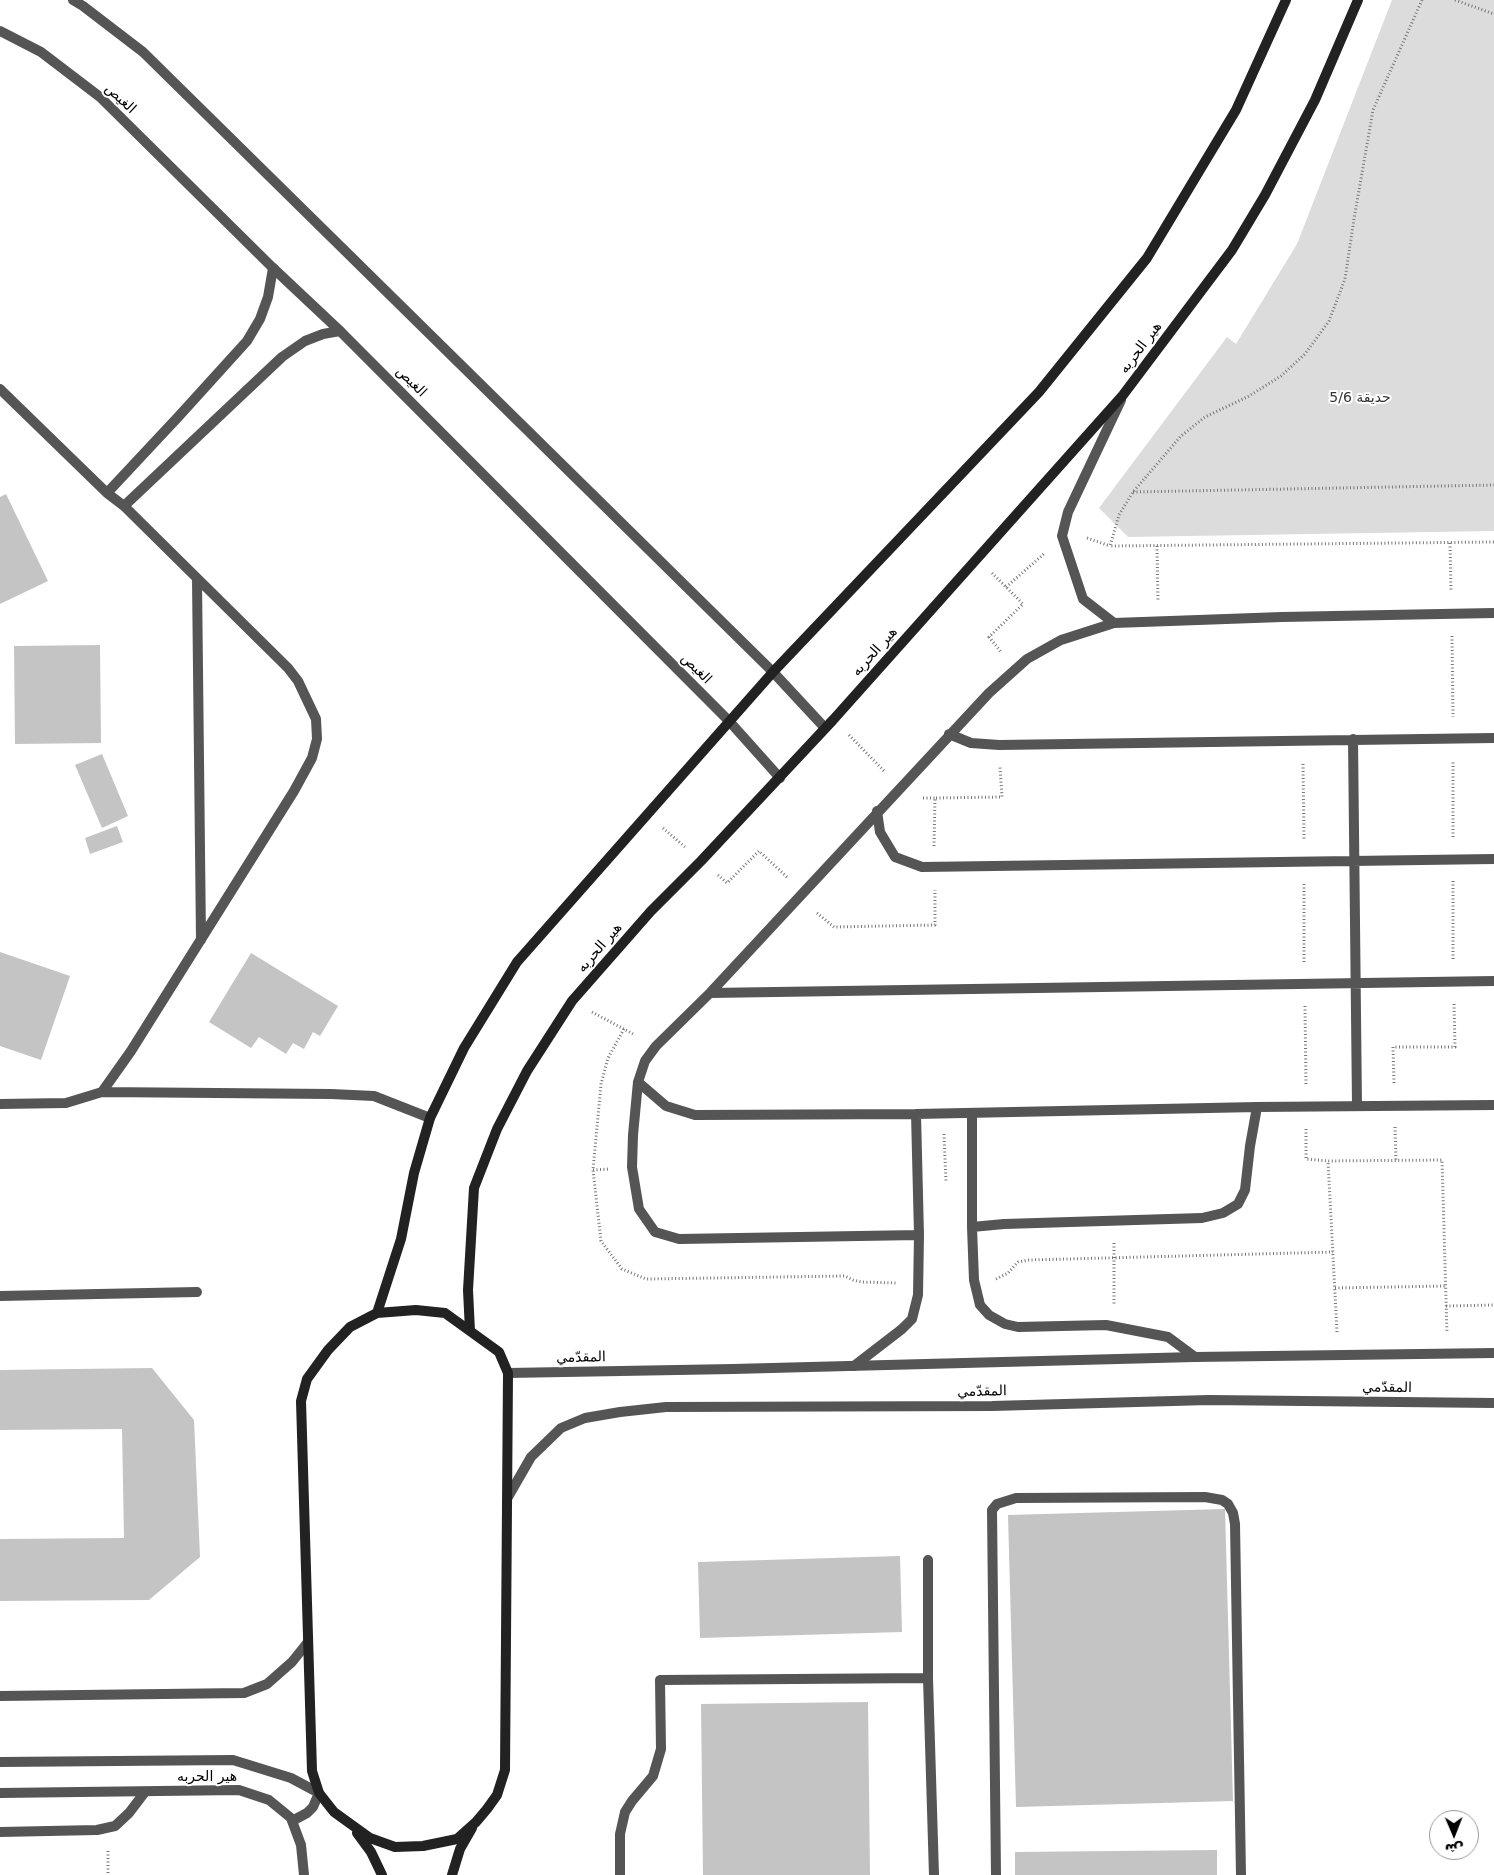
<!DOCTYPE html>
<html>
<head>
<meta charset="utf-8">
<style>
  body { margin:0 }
  #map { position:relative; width:1494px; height:1875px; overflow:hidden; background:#fff; font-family:"DejaVu Sans",Vazirmatn,sans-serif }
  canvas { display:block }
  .north { position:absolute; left:1429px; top:1810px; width:50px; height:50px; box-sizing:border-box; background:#fff; border:1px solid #999; border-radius:50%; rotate:179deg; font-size:14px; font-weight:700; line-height:20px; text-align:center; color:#000 }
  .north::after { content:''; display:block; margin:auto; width:18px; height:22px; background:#000; clip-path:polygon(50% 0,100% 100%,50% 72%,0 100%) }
</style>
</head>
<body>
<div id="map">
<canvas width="1494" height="1875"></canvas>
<div class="north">ش</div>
</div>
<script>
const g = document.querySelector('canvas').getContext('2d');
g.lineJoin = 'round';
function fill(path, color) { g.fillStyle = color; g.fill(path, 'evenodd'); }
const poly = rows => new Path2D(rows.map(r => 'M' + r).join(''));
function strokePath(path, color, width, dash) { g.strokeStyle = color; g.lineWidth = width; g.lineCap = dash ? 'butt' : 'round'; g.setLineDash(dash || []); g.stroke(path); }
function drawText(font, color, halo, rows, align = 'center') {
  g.font = font + ' "DejaVu Sans",Vazirmatn,sans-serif'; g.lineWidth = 4; g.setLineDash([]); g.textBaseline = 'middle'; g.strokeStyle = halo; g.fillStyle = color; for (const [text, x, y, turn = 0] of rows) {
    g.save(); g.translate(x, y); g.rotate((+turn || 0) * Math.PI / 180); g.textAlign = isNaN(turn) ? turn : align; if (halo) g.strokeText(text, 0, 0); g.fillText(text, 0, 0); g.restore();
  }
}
fill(poly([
  [1392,0,1494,0,1494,531,1128,537,1099,508,1227,337,1236,344,1297,244]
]), '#dcdcdc');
fill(poly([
  [6,494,48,581,0,604,0,497],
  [100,645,101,743,15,744,14,646],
  [102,754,128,816,102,828,75,765],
  [117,826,123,842,90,854,85,838],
  [0,952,70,976,41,1060,0,1046],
  [251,953,338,1006,320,1036,313,1032,304,1049,293,1043,286,1054,259,1037,251,1048,209,1022],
  [152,1368,194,1420,200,1557,149,1600,0,1601,0,1539,124,1538,122,1429,0,1430,0,1370],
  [1225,1509,1233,1801,1016,1807,1008,1515],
  [900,1556,902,1632,700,1638,698,1562],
  [868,1702,870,1875,703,1875,701,1704],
  [1217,1850,1217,1875,1015,1875,1015,1852]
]), '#c4c4c4');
strokePath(poly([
  [1422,0,1373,110,1354,219,1345,279,1329,321,1305,354,1281,376,1249,396,1205,417,1181,436,1133,492,1119,515,1110,546,1494,542],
  [1455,0,1494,14],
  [1133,492,1494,485],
  [1087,538,1110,546],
  [1450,543,1451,592],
  [1157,546,1158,601],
  [992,573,1023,604,989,637,1001,652],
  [1006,587,1045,553],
  [1452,636,1453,717],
  [849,735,885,772],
  [1303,764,1304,840],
  [923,798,935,798],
  [663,828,685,847],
  [1453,837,1453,761],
  [934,846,935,798,1002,797,1000,767],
  [718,875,727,883,759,851,788,878],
  [1453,881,1453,960],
  [1304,884,1304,962],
  [817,913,834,927,935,925,935,890],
  [1305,1006,1306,1085],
  [592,1012,635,1035],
  [624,1029,608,1058,601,1084,593,1170,601,1241,622,1269,646,1279,845,1276,853,1280,862,1282,897,1283],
  [1394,1083,1393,1047,1455,1047,1454,1003],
  [1395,1127,1396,1160],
  [1306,1129,1306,1159,1328,1161],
  [944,1134,946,1182],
  [593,1170,610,1169],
  [1114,1243,1114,1304],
  [996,1279,1008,1273,1018,1262,1029,1260,1333,1252],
  [1335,1288,1446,1286],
  [1446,1306,1494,1305],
  [1337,1332,1328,1161,1442,1160,1447,1333],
  [108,1851,108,1875]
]), '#777', 3, [1, 2.5]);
strokePath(poly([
  [0,389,107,493,124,506,288,668,298,681,316,719,317,739,312,758,294,791,131,1051,102,1092,66,1103,0,1104],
  [107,493,179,416,247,341,260,319,268,297,273,268],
  [124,506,282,357,305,341,323,334,340,331],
  [197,579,201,940],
  [1114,623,1083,599,1062,536,1068,512,1121,400],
  [949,734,971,743,999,745,1494,738],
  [1353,739,1357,1106],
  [877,811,880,832,895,857,922,867,1494,859],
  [710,993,1494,981],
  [638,1082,666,1106,695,1115,916,1114,1257,1107,1494,1105],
  [102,1092,331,1094,374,1096,430,1118],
  [972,1113,972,1227,974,1280,980,1305,989,1315,1005,1324,1018,1327,1106,1325,1168,1337,1195,1357],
  [972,1227,1004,1224,1202,1218,1223,1213,1238,1204,1245,1190,1250,1146,1257,1107],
  [919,1235,679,1239,655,1232,639,1209,632,1167,633,1135,638,1082,645,1061,656,1046,710,993,989,693,1027,659,1061,640,1114,623,1282,617,1494,613],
  [0,1296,197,1292],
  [854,1366,902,1329,912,1319,918,1295,919,1235,916,1114],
  [928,1560,928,1678,934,1875],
  [0,1832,97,1830,115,1826,129,1813,145,1792],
  [620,1875,620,1834,625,1812,632,1801,653,1776,661,1749,660,1680,928,1678],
  [996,1875,992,1510,997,1504,1016,1498,1205,1497,1222,1500,1228,1504,1233,1513,1235,1524,1241,1875]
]), '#555', 10);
strokePath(poly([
  [73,0,83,6,143,52,773,672,825,728],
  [0,31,41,52,100,97,273,268,340,331,729,721,780,778],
  [508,1373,733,1369,1195,1357,1494,1353],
  [508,1497,531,1457,561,1428,585,1418,620,1412,666,1407,992,1406,1209,1400,1494,1403],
  [0,1696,244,1693,267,1684,292,1662,308,1642],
  [0,1762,233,1760,291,1778,319,1793,313,1807,307,1813,292,1821],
  [0,1793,239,1790,269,1800,291,1818,301,1845,304,1875]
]), '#555', 10);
strokePath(poly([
  [416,1310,445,1313,499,1352,508,1373,505,1770,497,1795,487,1809,476,1822,457,1839,423,1846,395,1847,370,1838,334,1812,319,1793,312,1771,301,1401,307,1379,328,1350,350,1327,377,1313,416,1310],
  [377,1313,401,1239,414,1173,430,1118,464,1048,517,962,773,672,1039,392,1147,258,1236,110,1286,0],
  [470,1331,468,1290,474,1188,497,1129,527,1071,572,1001,651,911,701,861,833,720,1123,395,1232,250,1265,195,1315,100,1358,0],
  [357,1833,371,1852,382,1875],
  [452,1875,460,1849,472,1828]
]), '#222', 10);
drawText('14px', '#000', '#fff', [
  ["الغيص",120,99,43],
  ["هير الحربه",1141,348,-53],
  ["الغيص",411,382,45],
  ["هير الحربه",875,652,-48],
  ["الغيص",696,669,45],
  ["هير الحربه",600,948,-49],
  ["المقدّمي",581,1358,-1],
  ["المقدّمي",1387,1388,1],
  ["المقدّمي",982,1392,-1],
  ["هير الحربه",207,1777]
]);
drawText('14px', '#333', '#fff', [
  ["حديقة 5/6",1360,398]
]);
</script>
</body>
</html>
